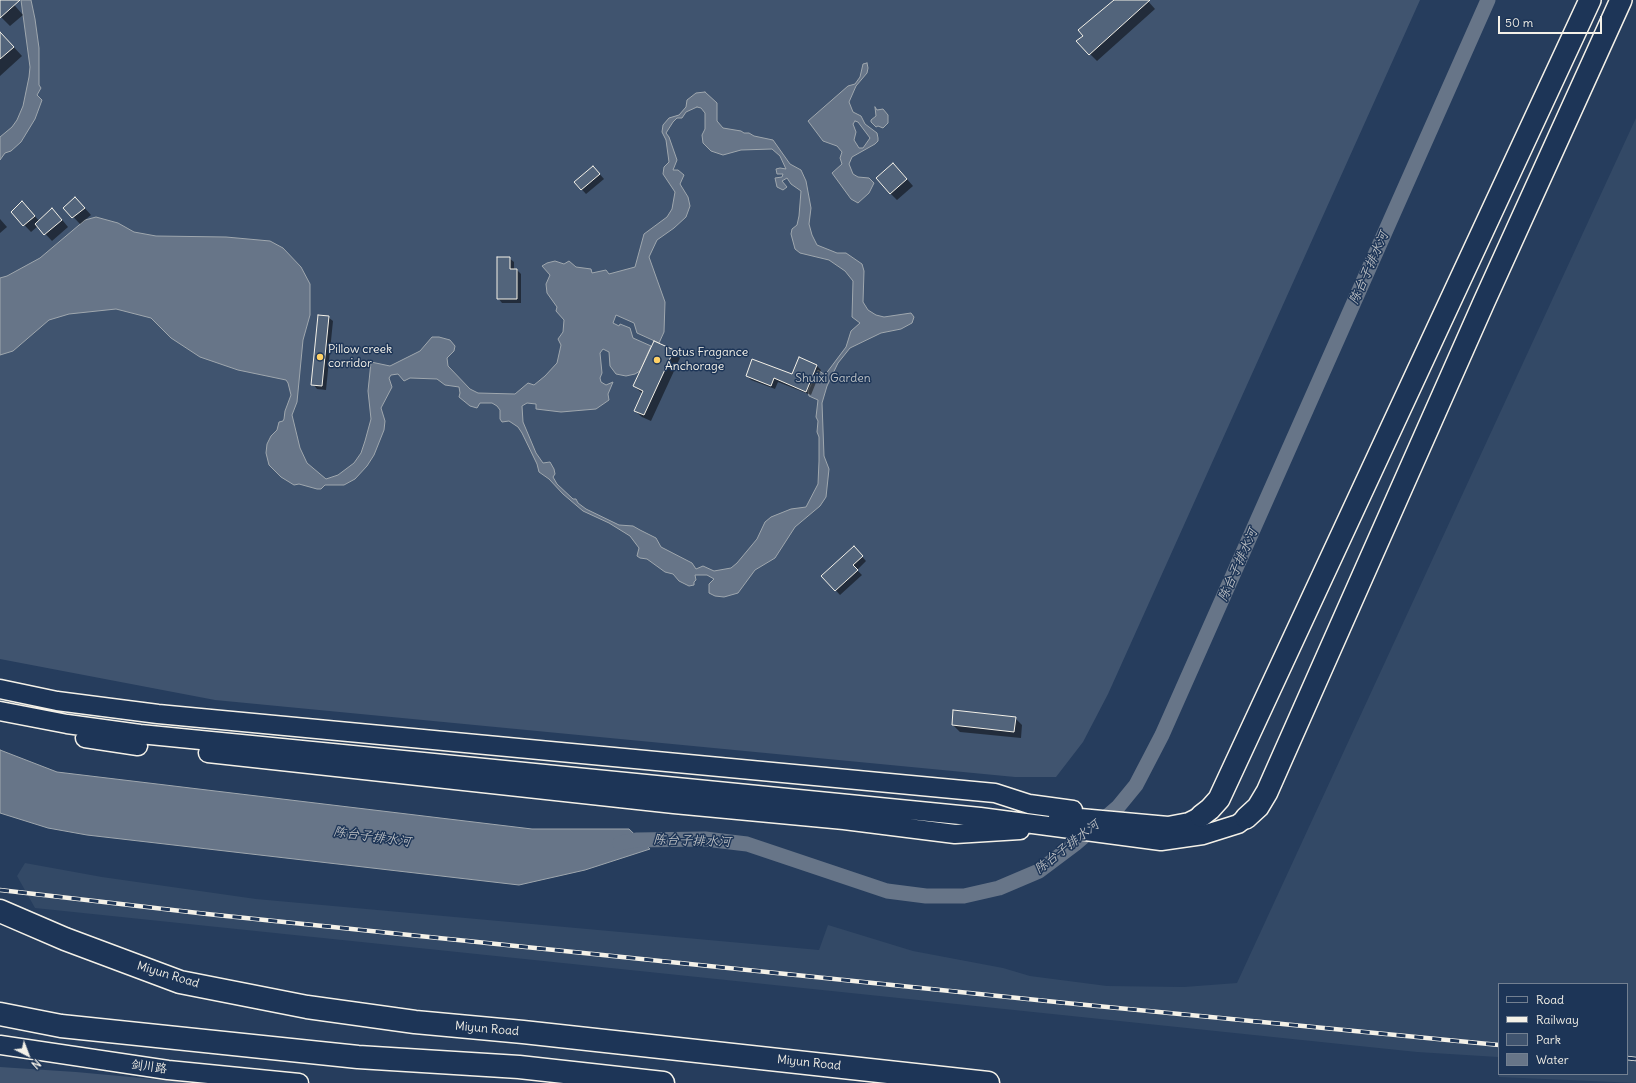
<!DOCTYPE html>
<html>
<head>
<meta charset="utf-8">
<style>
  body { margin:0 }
  #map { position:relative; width:1636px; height:1083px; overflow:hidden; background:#263d5d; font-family:Delius,sans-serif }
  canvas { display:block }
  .legend { position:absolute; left:1498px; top:983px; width:130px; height:92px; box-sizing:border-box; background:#1d3557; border:1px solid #738091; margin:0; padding:5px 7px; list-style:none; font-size:12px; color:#f4f1e8 }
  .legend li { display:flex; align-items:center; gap:8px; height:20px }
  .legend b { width:20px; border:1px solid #738091 }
  .north { position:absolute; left:8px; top:1035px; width:40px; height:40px; -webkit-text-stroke:3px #1d3557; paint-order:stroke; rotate:138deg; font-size:11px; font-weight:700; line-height:16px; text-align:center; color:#f4f1e8 }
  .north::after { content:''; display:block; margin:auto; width:14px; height:18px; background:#f4f1e8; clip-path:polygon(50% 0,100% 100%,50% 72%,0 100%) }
  .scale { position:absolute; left:1498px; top:16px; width:104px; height:18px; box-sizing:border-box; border:2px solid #f4f1e8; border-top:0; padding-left:5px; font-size:12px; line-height:14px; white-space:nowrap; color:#f4f1e8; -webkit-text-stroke:3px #1d3557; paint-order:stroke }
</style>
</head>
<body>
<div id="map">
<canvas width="1636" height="1083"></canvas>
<ul class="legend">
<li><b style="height:5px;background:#1d3557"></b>Road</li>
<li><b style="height:5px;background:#f4f1e8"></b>Railway</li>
<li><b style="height:11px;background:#40546f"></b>Park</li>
<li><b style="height:11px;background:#677588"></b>Water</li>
</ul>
<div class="north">N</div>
<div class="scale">50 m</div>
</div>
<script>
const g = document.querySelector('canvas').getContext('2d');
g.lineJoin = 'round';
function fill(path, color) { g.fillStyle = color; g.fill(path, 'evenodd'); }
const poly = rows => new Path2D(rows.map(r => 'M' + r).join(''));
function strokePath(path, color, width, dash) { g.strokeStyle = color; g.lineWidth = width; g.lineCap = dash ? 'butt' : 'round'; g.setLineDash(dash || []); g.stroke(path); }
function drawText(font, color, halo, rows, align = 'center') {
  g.font = font + ' Delius,"LXGW WenKai TC",sans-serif'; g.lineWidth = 3; g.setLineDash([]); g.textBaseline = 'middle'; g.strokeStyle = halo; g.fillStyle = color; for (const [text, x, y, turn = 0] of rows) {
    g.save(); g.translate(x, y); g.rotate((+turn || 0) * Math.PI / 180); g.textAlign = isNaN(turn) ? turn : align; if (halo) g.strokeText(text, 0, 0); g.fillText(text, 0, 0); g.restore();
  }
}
fill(poly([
  [1636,118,1636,1083,1499,1077,1498,1057,1417,1052,35,908,17,876,25,863,102,877,256,899,819,950,828,925,913,951,1003,968,1030,976,1107,986,1184,987,1237,983],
  [1499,984,1627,984,1627,1074,1499,1074]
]), '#334966');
fill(poly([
  [0,0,1420,0,1108,694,1083,742,1056,777,1015,777,215,700,0,659],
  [0,1067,76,1072,196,1083,0,1083]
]), '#40546f');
const water = poly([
  [21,0,31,0,35,19,39,48,39,85,41,88,37,95,42,100,35,119,21,142,11,151,5,153,0,160,0,137,12,127,17,120,23,106,29,77,30,67,21,0],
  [867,63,868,68,867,73,856,86,849,102,853,112,861,116,865,124,877,133,878,138,878,141,875,144,852,157,849,164,853,174,858,177,869,178,874,183,869,193,858,203,851,199,832,173,842,164,840,158,842,152,837,146,823,141,808,121,848,86,855,84,860,77,863,64,867,63],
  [855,121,858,122,870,138,863,148,859,148,854,140,856,132,853,124,855,121],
  [705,92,717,103,717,121,723,128,741,131,744,133,749,133,754,136,773,140,790,164,801,170,806,181,811,208,809,224,812,235,817,245,837,253,846,253,862,264,864,271,863,302,868,310,876,315,884,317,911,313,914,317,912,323,901,329,881,333,850,348,838,363,827,386,822,403,824,456,829,469,826,497,820,506,795,527,775,558,755,570,738,593,724,597,715,596,709,593,709,584,714,579,707,575,695,575,696,580,694,582,694,585,689,586,679,581,673,574,665,572,647,559,640,558,637,556,639,548,630,536,609,523,583,511,563,494,549,479,539,472,537,464,522,433,518,427,509,421,502,422,500,419,500,410,497,406,492,403,480,403,477,408,470,406,459,397,460,393,459,387,445,385,437,379,410,378,404,381,398,374,391,375,389,378,392,387,381,408,385,421,384,430,374,455,367,466,355,479,344,485,325,485,321,489,317,489,299,484,294,485,281,477,269,465,266,453,267,444,271,436,277,430,279,422,283,421,284,419,285,411,291,395,288,383,286,380,238,370,200,357,171,338,151,318,116,309,69,314,49,320,13,351,0,355,0,278,7,276,40,258,85,220,96,217,118,223,134,232,156,236,226,237,270,241,283,248,301,267,310,284,310,315,303,340,297,402,292,415,300,448,307,463,326,479,338,475,354,463,361,453,365,441,371,419,368,391,371,362,390,366,420,351,432,337,439,337,450,340,455,346,454,351,447,358,448,366,470,389,478,393,515,394,528,383,534,385,545,376,557,363,561,345,558,339,563,332,564,320,556,311,557,307,547,293,546,284,550,275,542,266,547,263,555,261,564,264,569,261,576,267,591,269,592,273,606,270,609,274,635,267,644,234,667,217,672,209,675,192,663,174,664,167,669,162,666,140,662,132,663,125,669,118,679,115,686,107,687,100,696,93,705,92],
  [697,107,701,108,705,113,705,129,702,135,703,143,711,151,723,155,741,150,772,149,780,156,786,169,780,168,776,169,777,174,783,174,782,177,775,178,777,187,783,190,787,187,782,181,787,178,791,184,801,191,799,216,797,225,792,229,791,234,795,249,800,253,829,260,845,271,853,281,852,317,860,323,851,331,846,347,825,375,818,370,808,391,809,396,818,400,816,417,818,421,817,432,819,437,819,461,818,484,806,507,791,509,771,517,765,522,757,539,737,563,731,568,714,571,703,566,696,569,692,563,661,547,656,538,640,530,633,526,619,525,586,509,578,503,576,499,573,499,557,484,553,477,555,474,554,469,550,462,543,463,536,453,523,422,522,406,527,403,536,404,536,409,561,412,596,409,609,400,608,394,613,382,606,385,601,382,600,378,602,373,600,353,603,349,609,352,610,366,616,374,626,376,635,374,640,371,651,346,633,338,630,328,620,324,619,326,613,323,616,315,634,323,637,333,659,343,664,332,665,302,649,257,657,240,674,228,686,217,690,206,688,197,680,184,684,175,678,170,673,170,677,160,669,137,666,133,673,122,677,118,682,118,686,112,697,107],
  [875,107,877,110,883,109,888,115,888,123,883,128,878,126,876,127,871,122,871,120,876,116,875,107],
  [0,750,57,772,532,829,629,829,650,849,585,870,519,885,87,835,48,828,0,813,0,750]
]);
fill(water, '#677588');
strokePath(water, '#9fa7ae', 1);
fill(poly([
  [0,0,10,0,23,15,10,26,0,16],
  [1116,0,1147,0,1155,9,1097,61,1077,41,1084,36],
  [0,32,22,56,0,76],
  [597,171,604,179,586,194,575,182],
  [900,171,913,186,897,200,890,193],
  [82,205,91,215,80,224,65,208],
  [29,209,39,221,59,216,68,227,52,241,38,226,31,232,12,212],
  [0,219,7,227,0,233],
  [509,258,514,262,514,270,517,270,521,274,521,303,502,303,498,298],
  [328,317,333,321,326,390,317,389,313,384],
  [673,351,680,358,651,421,642,417,635,411,643,394,634,386],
  [800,358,817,366,821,370,811,395,778,382,775,389,751,380,747,376,792,376],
  [854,548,866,561,857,570,862,575,840,595,823,576],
  [1015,718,1022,725,1021,738,960,732,953,725]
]), '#0007');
strokePath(poly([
  [620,843,636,840,705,839,747,844,887,891,926,896,964,896,999,888,1039,871,1075,844,1118,807,1136,785,1162,735,1488,0]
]), '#677588', 15);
const building = poly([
  [0,0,20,0,0,18,0,0],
  [1114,0,1150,0,1089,55,1076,41,1083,36,1078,30,1114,0],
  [0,32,14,47,0,59,0,32],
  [893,163,907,179,890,194,876,178,893,163],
  [593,166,600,174,581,190,574,182,593,166],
  [75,197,85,208,72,218,63,208,75,197],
  [22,201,35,216,23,226,11,212,22,201],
  [52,208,62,220,44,235,35,224,52,208],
  [497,257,510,257,510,269,517,269,517,299,497,299,497,257],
  [318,315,329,316,322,386,311,385,318,315],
  [654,341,674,350,644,415,634,411,643,391,633,386,654,341],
  [799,357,817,365,806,392,774,378,771,386,746,376,752,359,792,374,799,357],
  [854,546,863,556,853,565,858,570,835,591,821,576,854,546],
  [953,710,1016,717,1014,732,952,725,953,710]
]);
fill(building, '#52647b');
strokePath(building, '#f4f1e8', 1);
const tertiary = poly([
  [0,689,57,701,158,714,995,793,1029,804,1073,810],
  [0,711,67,724,140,734,980,817,1161,841,1203,835,1238,824,1246,818],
  [85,738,138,746],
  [208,753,674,804,844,820,955,834,1020,830],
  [1058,816,1168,826,1189,822,1201,816],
  [0,1045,168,1070,299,1083]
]);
const secondary = poly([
  [1201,816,1210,809,1219,799,1590,0],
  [1246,818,1258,807,1267,792,1484,302,1621,0]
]);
const trunk = poly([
  [0,911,65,939,180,982,307,1007,415,1022,523,1032,988,1083],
  [0,1014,61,1026,358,1057,519,1067,663,1083]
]);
strokePath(tertiary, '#f4f1e8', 21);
strokePath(secondary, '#f4f1e8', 24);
strokePath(trunk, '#f4f1e8', 25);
strokePath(tertiary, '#1d3557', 18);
strokePath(secondary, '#1d3557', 21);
strokePath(trunk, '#1d3557', 22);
const rail = poly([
  [0,890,207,914,1066,1003,1499,1045],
  [1627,1058,1636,1059]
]);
strokePath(rail, '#f4f1e8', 4.5);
strokePath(rail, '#1d3557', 3, [9]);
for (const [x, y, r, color] of [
  [320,357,4,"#ffd166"],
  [657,360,4,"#ffd166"]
]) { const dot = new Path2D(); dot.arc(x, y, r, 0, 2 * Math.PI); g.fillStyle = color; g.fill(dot); strokePath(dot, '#1d3557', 1.5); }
drawText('12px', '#f4f1e8', '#1d3557', [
  ["Pillow creek",328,350],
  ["corridor",328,364],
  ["Lotus Fragance",665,353],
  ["Anchorage",665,367]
], 'left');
drawText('12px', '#bec2c4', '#1d3557', [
  ["Shuixi Garden",833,379]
]);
drawText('12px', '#f4f1e8', '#1d3557', [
  ["Miyun Road",168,975,17],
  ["Miyun Road",487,1029,5],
  ["Miyun Road",809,1063,6],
  ["剑川路",149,1067,8]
]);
drawText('italic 13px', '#bcbfc2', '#1d3557', [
  ["陈台子排水河",1369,268,-66],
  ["陈台子排水河",1238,565,-66],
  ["陈台子排水河",372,837,8],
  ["陈台子排水河",692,841,2],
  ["陈台子排水河",1067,847,-38]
]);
</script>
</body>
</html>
